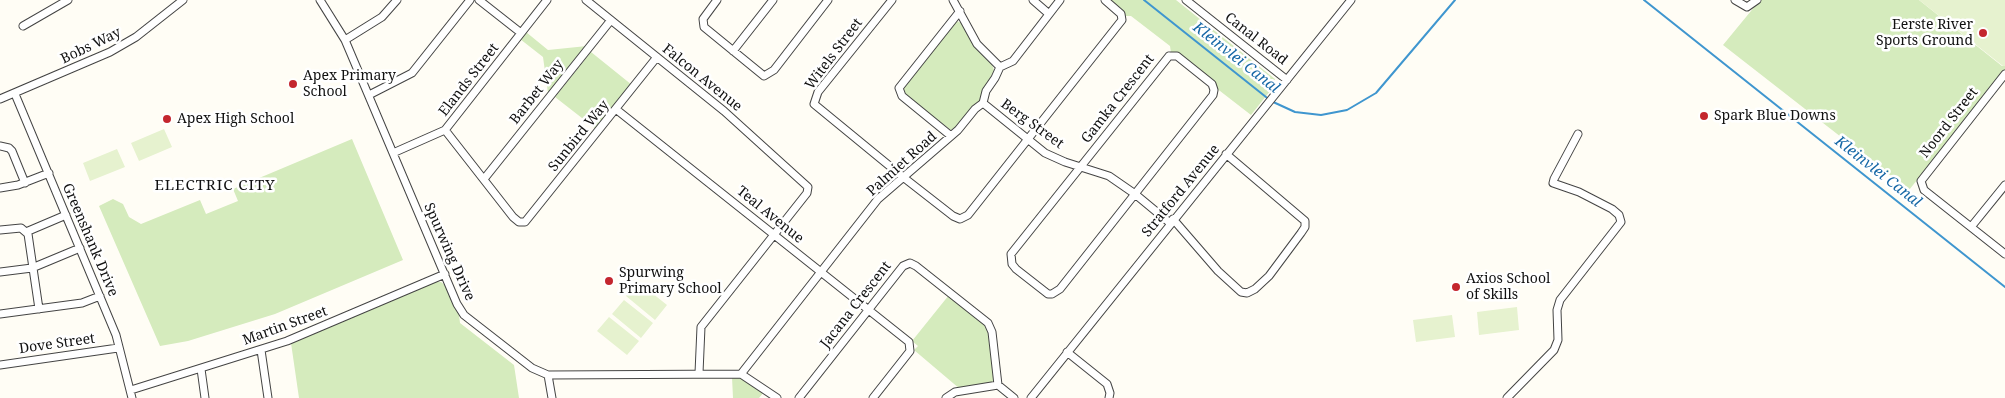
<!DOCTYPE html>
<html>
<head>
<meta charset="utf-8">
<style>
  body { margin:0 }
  canvas { display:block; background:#fffdf5 }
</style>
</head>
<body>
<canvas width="2005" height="398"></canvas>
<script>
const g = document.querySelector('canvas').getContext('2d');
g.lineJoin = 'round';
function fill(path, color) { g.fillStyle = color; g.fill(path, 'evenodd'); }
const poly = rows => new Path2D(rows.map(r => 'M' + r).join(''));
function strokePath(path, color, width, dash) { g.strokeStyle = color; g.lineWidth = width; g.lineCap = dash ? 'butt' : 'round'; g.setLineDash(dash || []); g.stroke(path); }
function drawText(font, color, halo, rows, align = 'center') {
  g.font = font + ' "Noto Serif",serif'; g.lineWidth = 5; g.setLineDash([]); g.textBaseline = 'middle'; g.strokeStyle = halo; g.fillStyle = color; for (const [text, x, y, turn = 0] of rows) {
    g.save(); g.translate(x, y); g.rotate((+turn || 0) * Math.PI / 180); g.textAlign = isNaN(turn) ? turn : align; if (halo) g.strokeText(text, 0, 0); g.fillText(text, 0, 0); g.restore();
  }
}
fill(poly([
  [1109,0,1176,0,1275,79,1274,86,1251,115,1171,53,1170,46,1131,16,1125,16],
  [1760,0,1919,0,2002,66,2005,66,2005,71,1909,190,1723,45],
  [956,21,963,23,976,48,991,62,994,70,979,102,955,128,951,130,904,94,902,88],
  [526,32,548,50,587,46,548,93,543,57,520,39],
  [591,52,632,85,596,129,555,97],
  [352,139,403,260,275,314,188,341,160,346,99,206,113,199,123,204,129,217,141,224,200,200,206,214,238,201,233,189],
  [435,282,441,282,446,286,459,315,460,323,514,365,519,398,299,398,291,343],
  [949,295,985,323,989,332,995,379,990,384,960,389,914,350,918,346,912,341],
  [732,377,745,379,764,392,759,398,733,398]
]), '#d5ebbd');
fill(poly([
  [1919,0,2005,0,2005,66,2003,66],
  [164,129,172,147,139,161,131,143],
  [117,149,125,167,90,181,83,163],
  [637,281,667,305,655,320,626,296],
  [624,300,653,323,641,338,612,314],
  [1517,307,1519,330,1479,335,1477,312],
  [1452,315,1455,337,1416,342,1413,320],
  [609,317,639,341,627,355,597,331]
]), '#e6f2cf');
strokePath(poly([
  [1144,0,1271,101,1295,112,1321,115,1347,110,1376,93,1455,0],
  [1644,0,2005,287]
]), '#3f96cf', 2);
const minor = poly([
  [320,0,345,40,457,304,464,315,532,368,548,375,741,374,777,398],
  [479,0,521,33],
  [586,0,724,111,808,187,807,193,701,327,699,373],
  [717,0,703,19,704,27,764,76,774,70,828,0],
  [892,0,818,92,814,104,903,177,953,216,960,219,968,215,1118,25,1122,20,1121,14,1105,0],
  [953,0,977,44,1000,67],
  [1033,0,1049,14],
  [1186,0,1287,80],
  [1735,0,1747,7,1757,0],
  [23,26,68,0],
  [345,40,382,17,397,0],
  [733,51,773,0],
  [1169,56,1177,56,1212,84,1214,90,1213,95,1060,289,1052,294,1048,294,1016,269,1012,264,1011,254,1169,56],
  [1000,67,1013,61,1060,0],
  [2005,74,1921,181,1924,190,2005,254],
  [15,94,116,335,132,398],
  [369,95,412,73,470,0],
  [0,99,110,52,136,37,183,0],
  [983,103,1045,153,1065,162,1109,176,1135,194,1170,223],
  [617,110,909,342,910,351,873,398],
  [445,130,513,217,519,222,525,222,657,57],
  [951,136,902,96,899,88,960,11],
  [0,146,9,148,12,151,25,183],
  [393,153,445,130,547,0],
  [484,179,611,20],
  [0,188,18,185,49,173],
  [1173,219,1218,271,1241,292,1247,293,1255,289,1269,276,1301,233,1305,227,1305,221,1226,154],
  [1971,227,2005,185],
  [0,230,21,228,28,234,39,309],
  [26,232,66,215],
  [0,272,32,268,80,248],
  [0,314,82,303,100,296],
  [261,350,268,398],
  [1067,352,1107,384,1110,393,1109,398],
  [0,365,118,348],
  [201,369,205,398],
  [741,374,878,199,958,130,975,109,983,103,986,91,995,78,1000,67],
  [548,375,552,398],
  [131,390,287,341,445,274],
  [799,398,903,266,910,263,916,266,988,323,992,332,998,385],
  [946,398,955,392,998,385,1014,398],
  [1031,398,1351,0],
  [1507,398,1554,350,1558,340,1557,310,1560,300,1621,222,1619,215,1612,209,1579,192,1553,183,1554,179,1578,134]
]);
strokePath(minor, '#444', 9);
strokePath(minor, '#fff', 7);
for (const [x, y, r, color] of [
  [1983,33,5,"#c4262e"],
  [293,84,5,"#c4262e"],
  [1704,116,5,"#c4262e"],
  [167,119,5,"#c4262e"],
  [609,281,5,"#c4262e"],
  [1456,287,5,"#c4262e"]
]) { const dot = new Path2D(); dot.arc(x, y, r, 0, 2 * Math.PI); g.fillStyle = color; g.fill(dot); strokePath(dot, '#fff', 2); }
drawText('14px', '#111', '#fff', [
  ["Eerste River",1973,25,"right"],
  ["Sports Ground",1973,41,"right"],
  ["Apex Primary",303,76],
  ["School",303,92],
  ["Spark Blue Downs",1714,116],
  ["Apex High School",177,119],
  ["Spurwing",619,273],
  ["Primary School",619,289],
  ["Axios School",1466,279],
  ["of Skills",1466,295]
], 'left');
drawText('14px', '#111', '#fff', [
  ["Canal Road",1256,39,38],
  ["Bobs Way",91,46,-26],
  ["Witels Street",834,54,-53],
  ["Falcon Avenue",702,78,39],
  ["Elands Street",469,80,-52],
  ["Barbet Way",537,92,-52],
  ["Gamka Crescent",1118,99,-52],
  ["Noord Street",1949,123,-52],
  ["Berg Street",1032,124,36],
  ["Sunbird Way",579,136,-51],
  ["Palmiet Road",902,164,-42],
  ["Stratford Avenue",1181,191,-51],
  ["Teal Avenue",770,215,39],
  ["Greenshank Drive",90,240,67],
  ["Spurwing Drive",449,252,66],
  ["Jacana Crescent",856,305,-52],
  ["Martin Street",285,326,-20],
  ["Dove Street",57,344,-8]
]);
drawText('italic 15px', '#1768a6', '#fff', [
  ["Kleinvlei Canal",1236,58,38],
  ["Kleinvlei Canal",1878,172,38]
]);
g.letterSpacing = '1px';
drawText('15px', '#111', '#fff', [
  ["ELECTRIC CITY",215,186]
]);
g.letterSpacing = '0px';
</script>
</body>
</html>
